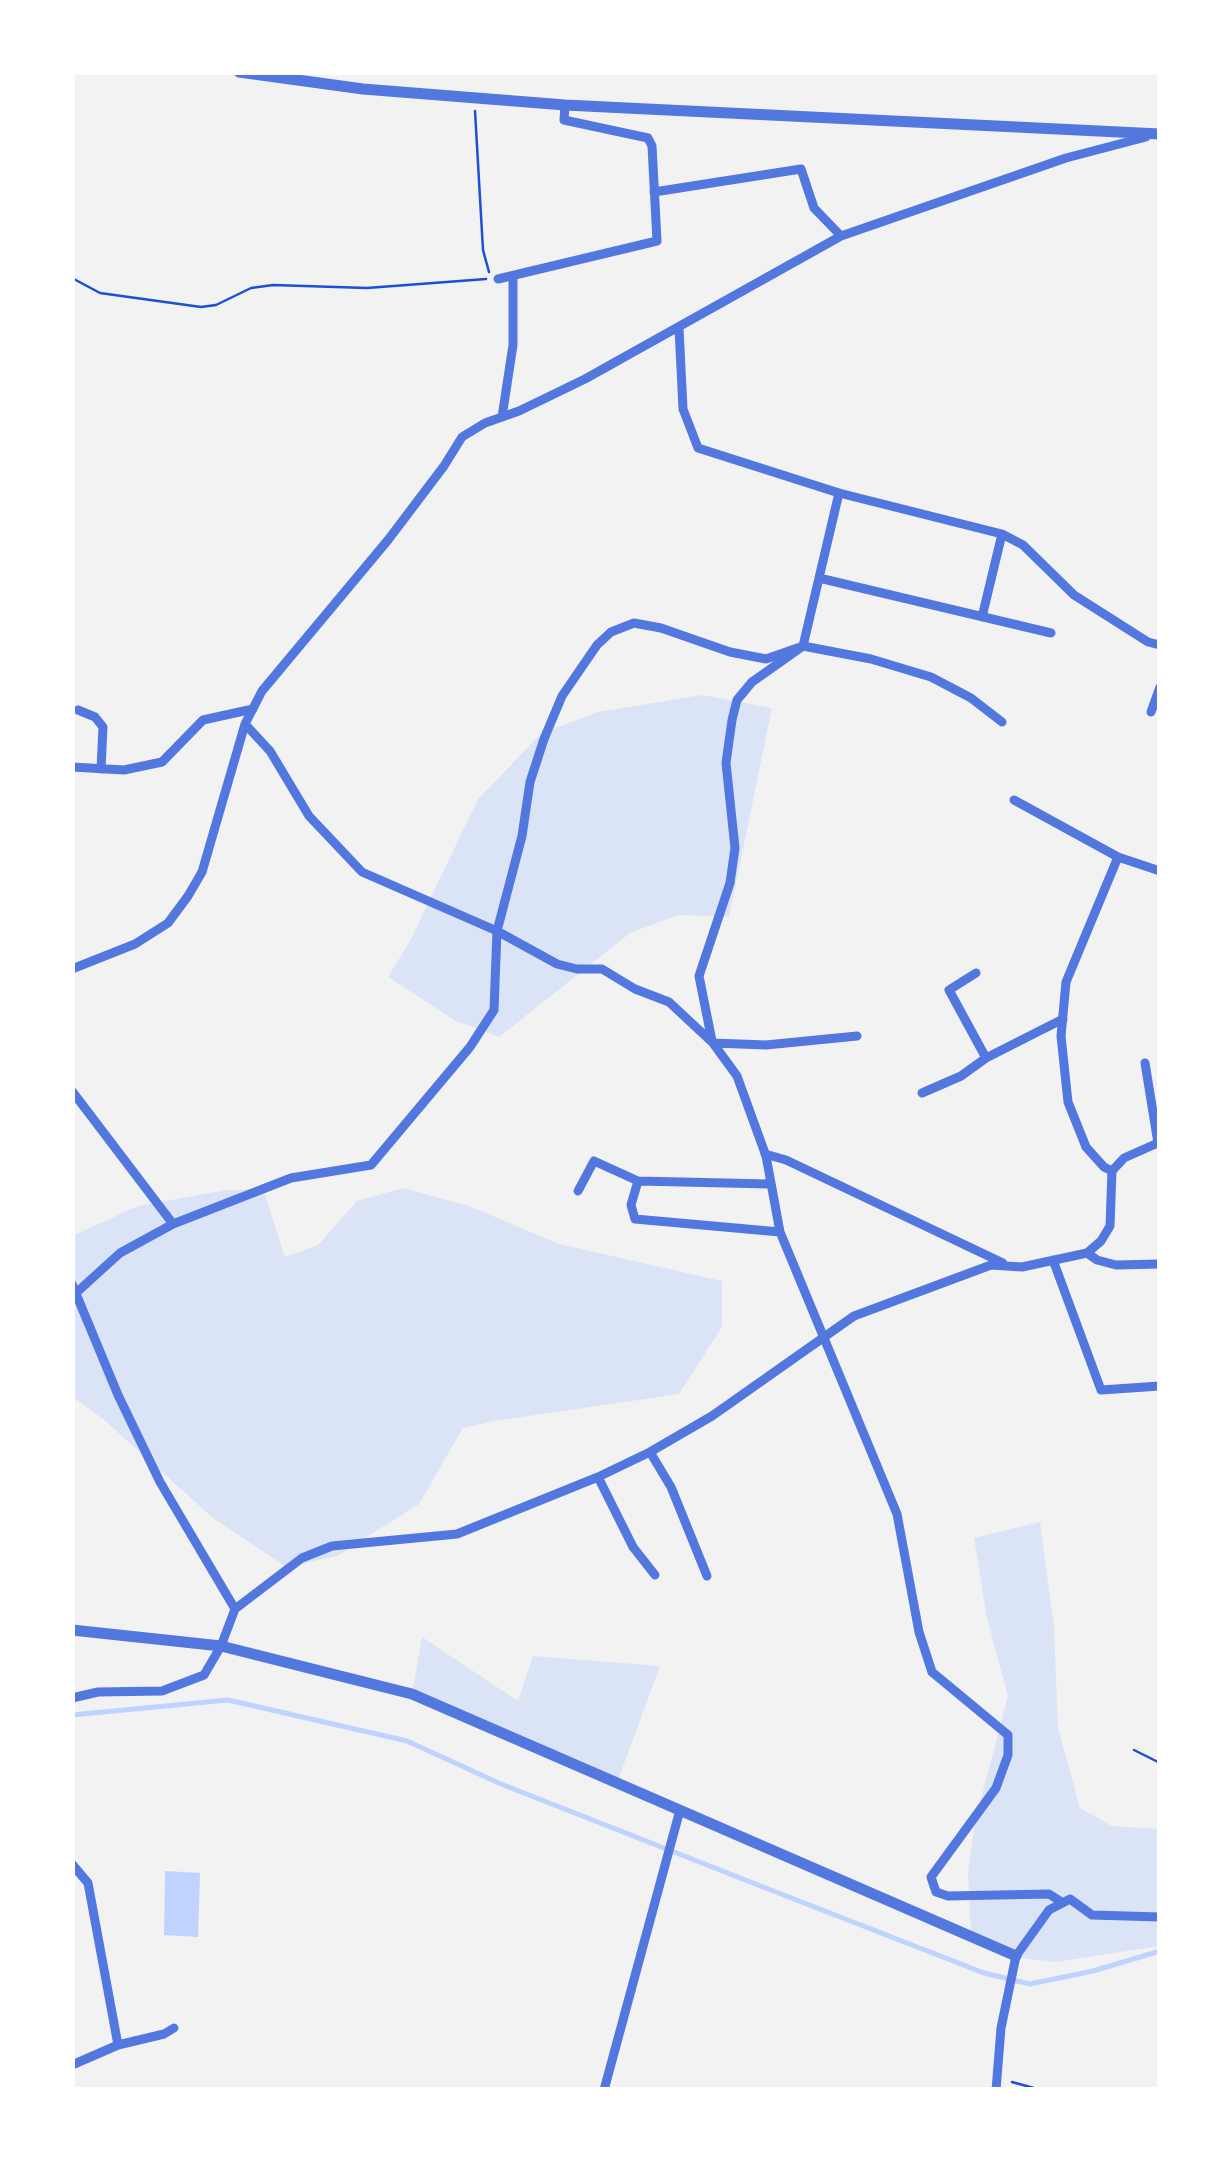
<!DOCTYPE html>
<html>
<head>
<meta charset="utf-8">
<style>
  body { margin:0 }
  #map { position:relative; width:1232px; height:2162px; overflow:hidden; background:#f2f2f2; font-family:"Archivo Narrow",sans-serif }
  canvas { display:block }
  .frame { position:absolute; inset:0; border:75px solid #fff; pointer-events:none }
</style>
</head>
<body>
<div id="map">
<canvas width="1232" height="2162"></canvas>
<div class="frame"></div>
</div>
<script>
const g = document.querySelector('canvas').getContext('2d');
g.lineJoin = 'round';
function fill(path, color) { g.fillStyle = color; g.fill(path, 'evenodd'); }
const poly = rows => new Path2D(rows.map(r => 'M' + r).join(''));
function strokePath(path, color, width, dash) { g.strokeStyle = color; g.lineWidth = width; g.lineCap = dash ? 'butt' : 'round'; g.setLineDash(dash || []); g.stroke(path); }
fill(poly([
  [702,695,772,708,729,917,678,915,630,933,499,1037,454,1020,388,977,411,939,478,799,542,733,598,712],
  [403,1188,469,1206,559,1244,722,1281,722,1327,679,1394,494,1421,463,1428,419,1504,337,1556,286,1567,213,1518,103,1419,73,1397,72,1236,138,1206,226,1190,263,1189,285,1257,318,1245,357,1201],
  [1040,1522,1054,1627,1058,1728,1080,1808,1112,1826,1159,1829,1159,1946,1056,1962,1003,1956,971,1938,968,1872,975,1822,1008,1696,987,1618,974,1538],
  [422,1637,518,1701,533,1656,660,1666,617,1783,412,1694]
]), '#dbe4f7');
fill(poly([
  [165,1871,200,1873,198,1937,164,1935]
]), '#bfd3fe');
strokePath(poly([
  [72,1715,228,1700,407,1741,501,1784,758,1885,984,1973,1030,1984,1093,1971,1160,1951]
]), '#bfd3fe', 5);
strokePath(poly([
  [475,111,483,250,489,272],
  [72,278,100,293,201,307,216,305,251,288,273,285,367,288,486,279],
  [1134,1750,1160,1763],
  [1012,2082,1041,2090]
]), '#1d4ed8', 2.5);
strokePath(poly([
  [654,192,801,169,814,208,841,236],
  [498,279,657,241,652,146,648,138,564,120,565,105],
  [679,328,683,409,698,448,839,493,1002,534,1023,545,1074,595,1148,642,1160,645],
  [502,417,513,345,513,276],
  [819,578,1051,633],
  [982,617,1002,534],
  [78,710,95,717,103,727,101,769],
  [1151,712,1160,687],
  [245,724,270,751,309,816,362,872,497,931,557,964,577,969,602,969,635,989,669,1002,713,1043,737,1076,766,1156,780,1232,897,1514,919,1632,932,1672,1008,1735,1008,1755,996,1788,931,1877,936,1892,948,1896,1049,1894,1060,1901],
  [72,767,124,770,162,762,203,720,253,709],
  [1014,800,1118,857,1160,871],
  [72,969,135,944,168,923,188,896,202,872,245,724,262,691,388,540,444,466,462,437,485,423,519,411,585,379,841,236,1066,158,1146,137],
  [976,973,949,990,986,1058],
  [712,1041,699,976,730,883,735,848,726,763,732,720,737,700,752,682,803,646,839,493],
  [713,1043,766,1045,857,1036],
  [1145,1063,1158,1143],
  [72,1091,173,1224],
  [922,1093,961,1076,986,1058,1063,1019],
  [765,1154,786,1160,1003,1263],
  [1112,1171,1104,1167,1086,1147,1068,1102,1061,1036,1066,982,1118,857],
  [638,1181,631,1205,635,1219,780,1232],
  [578,1191,594,1161,638,1181,769,1184],
  [1087,1253,1097,1260,1116,1265,1160,1264],
  [1053,1260,1101,1390,1160,1386],
  [72,1284,118,1395,160,1482,235,1609],
  [76,1293,120,1253,173,1224,291,1178,371,1165,470,1047,494,1010,497,931,522,836,530,782,544,739,562,696,597,645,611,632,634,623,661,628,730,652,766,659,803,646,871,659,931,677,971,698,1002,722],
  [650,1452,671,1487,707,1576],
  [598,1477,633,1547,655,1575],
  [72,1698,98,1692,162,1691,204,1675,221,1646,235,1609,302,1558,332,1546,457,1534,598,1477,650,1452,712,1416,854,1316,991,1265,1022,1267,1087,1253,1101,1241,1110,1226,1112,1171,1124,1158,1160,1142],
  [72,1864,88,1883,118,2045],
  [72,2065,118,2045,164,2034,174,2028],
  [604,2090,680,1810],
  [996,2090,1001,2028,1016,1956,1049,1910,1070,1899,1092,1915,1160,1917]
]), '#5277de', 9);
strokePath(poly([
  [239,72,363,89,565,105,1160,134],
  [72,1630,221,1646,412,1694,1016,1956]
]), '#5277de', 11);
</script>
</body>
</html>
